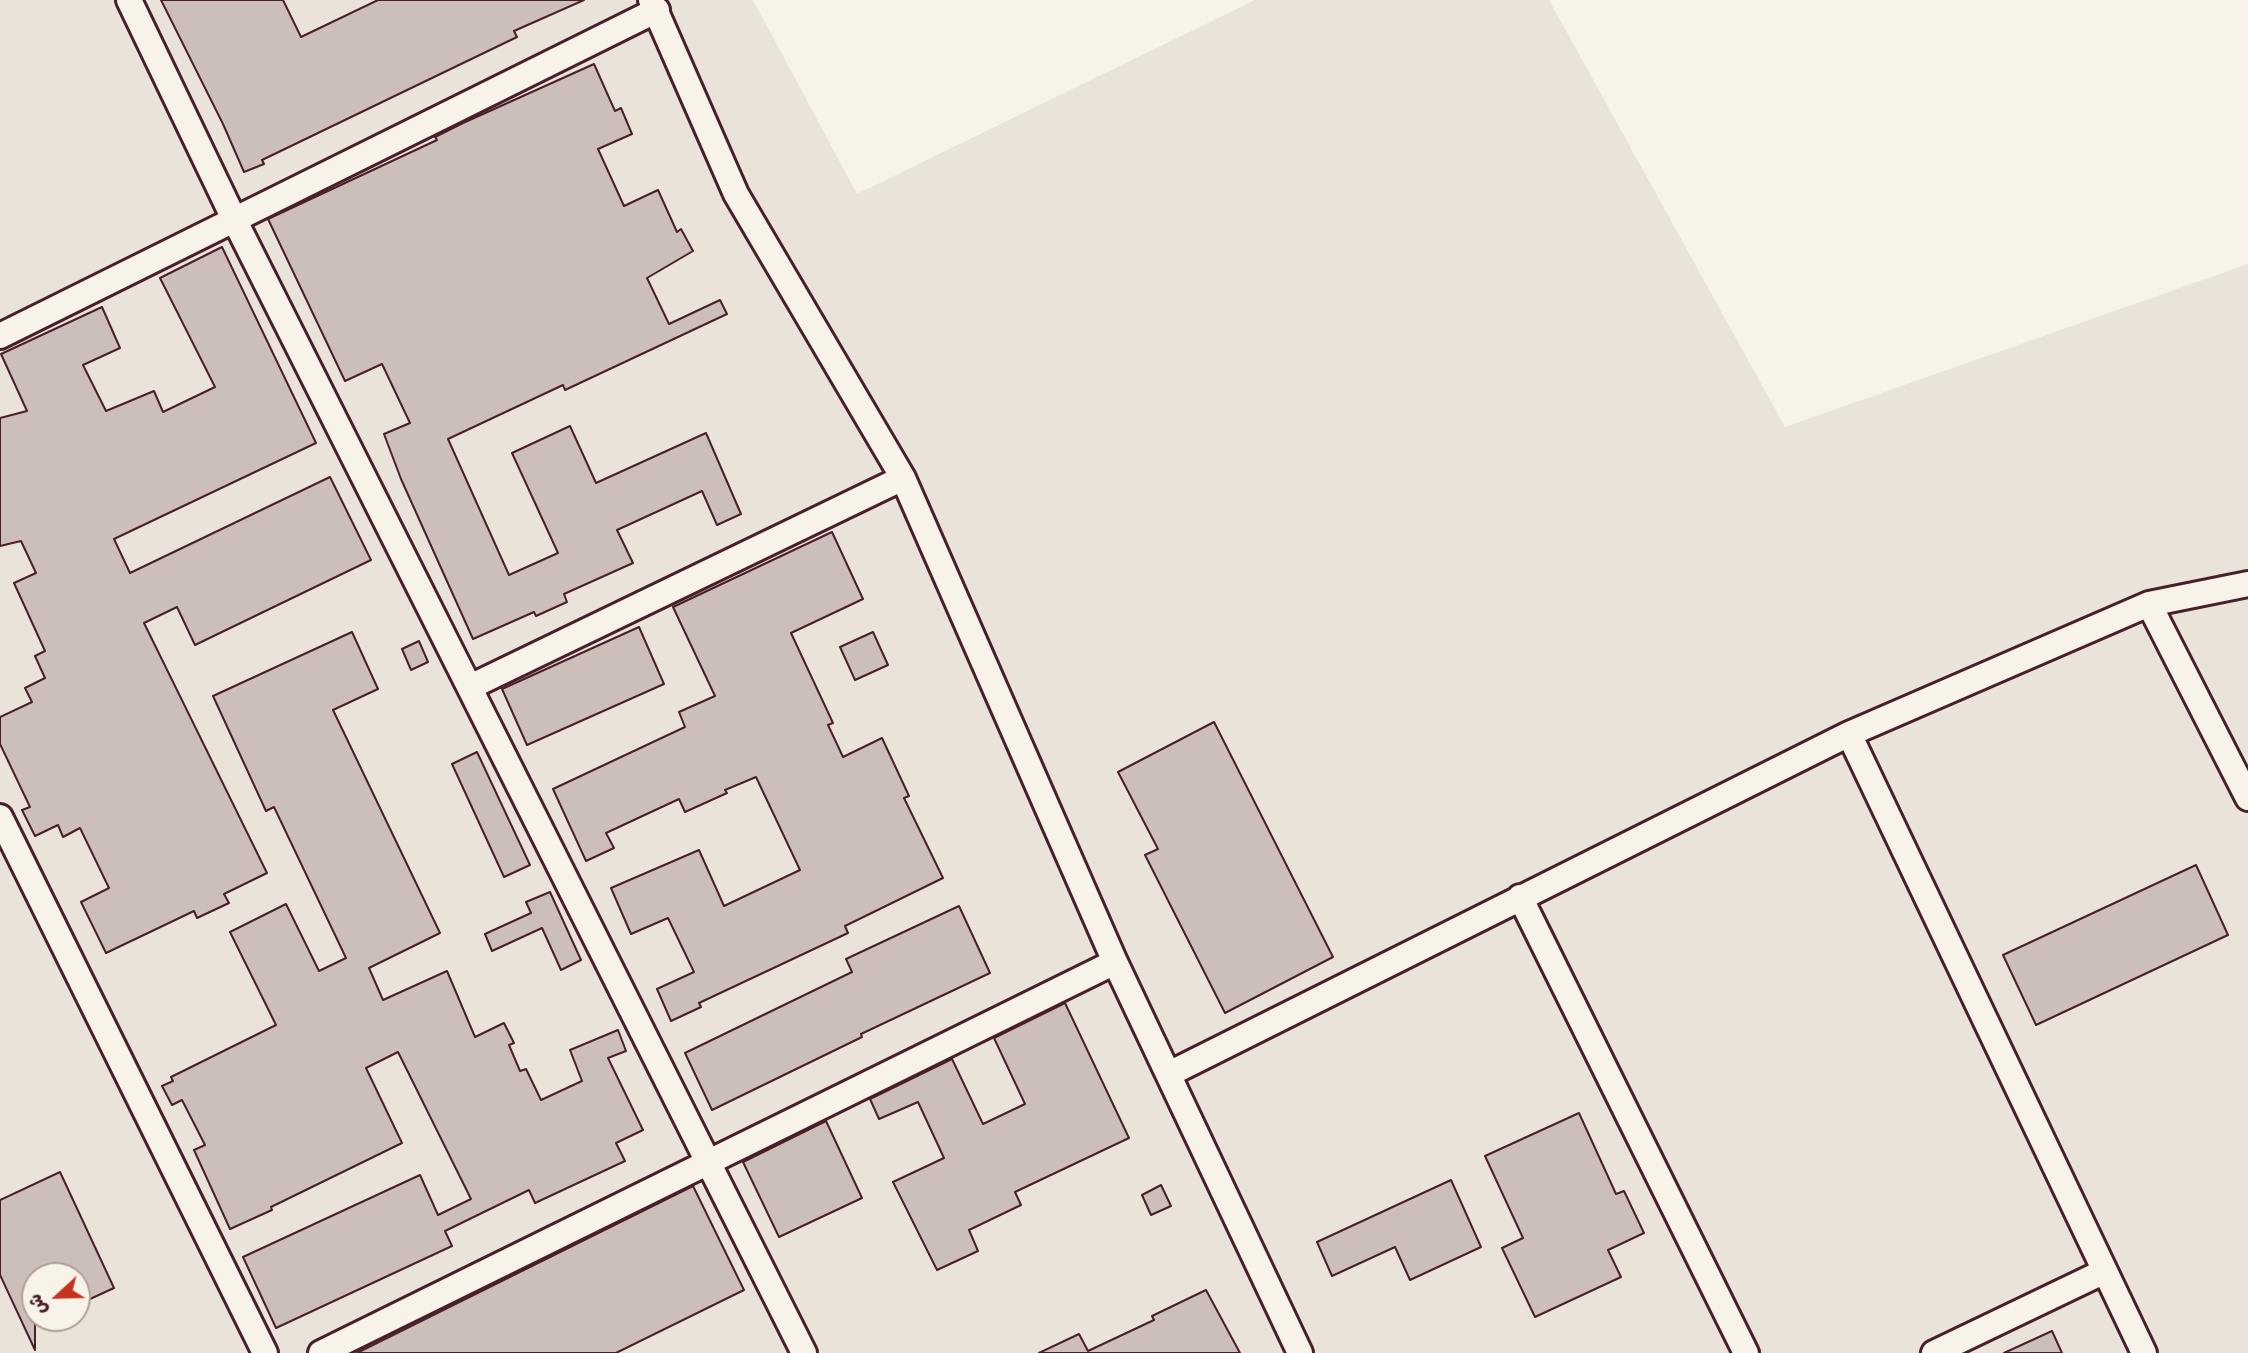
<!DOCTYPE html>
<html>
<head>
<meta charset="utf-8">
<style>
  body { margin:0 }
  #map { position:relative; width:2248px; height:1353px; overflow:hidden; background:#f7f3e8; font-family:Kalam,"Playpen Sans Arabic",sans-serif }
  canvas { display:block }
  .north { position:absolute; left:21px; top:1262px; width:70px; height:70px; box-sizing:border-box; background:#f7f3e8; border:2px solid #b29e9c; border-radius:50%; rotate:248deg; font-size:19px; font-weight:700; line-height:28px; text-align:center; color:#4a1f2b }
  .north::after { content:''; display:block; margin:auto; width:24px; height:32px; background:#c8321e; clip-path:polygon(50% 0,100% 100%,50% 72%,0 100%) }
</style>
</head>
<body>
<div id="map">
<canvas width="2248" height="1353"></canvas>
<div class="north">ش</div>
</div>
<script>
const g = document.querySelector('canvas').getContext('2d');
g.lineJoin = 'round';
function fill(path, color) { g.fillStyle = color; g.fill(path, 'evenodd'); }
const poly = rows => new Path2D(rows.map(r => 'M' + r).join(''));
function strokePath(path, color, width, dash) { g.strokeStyle = color; g.lineWidth = width; g.lineCap = dash ? 'butt' : 'round'; g.setLineDash(dash || []); g.stroke(path); }
fill(poly([
  [0,0,753,0,857,194,1255,0,1549,0,1785,427,2248,264,2248,1353,0,1353],
  [35,1276,77,1276,77,1318,35,1318]
]), '#eae3da');
const building = poly([
  [161,0,283,0,301,37,378,0,584,0,514,31,517,37,262,160,264,164,244,172,223,124,161,0],
  [594,64,615,111,621,108,632,134,598,149,624,206,658,190,677,232,681,229,693,251,647,278,669,324,720,300,727,314,565,390,563,385,448,439,509,575,558,553,512,453,570,426,596,483,706,433,741,514,717,525,702,491,617,530,633,563,564,594,567,602,536,616,534,612,473,639,401,479,384,434,410,423,382,364,345,381,268,219,437,140,435,137,463,123,594,64],
  [222,247,316,443,114,539,130,573,330,477,371,560,195,645,177,607,144,623,267,873,224,894,229,903,197,918,194,911,106,953,81,902,109,888,80,828,63,837,58,825,35,836,22,810,30,807,0,744,0,717,32,702,25,688,45,678,35,656,45,651,14,583,36,573,21,541,0,546,0,418,27,411,1,354,102,307,120,348,83,365,106,411,154,391,163,412,215,387,160,278,222,247],
  [832,532,863,599,791,633,833,723,828,725,843,757,882,738,909,796,904,798,943,878,845,926,848,933,699,1003,701,1007,671,1021,657,989,694,972,668,918,631,934,611,888,699,850,724,906,800,870,756,777,725,790,727,793,685,812,679,799,606,833,614,848,586,861,553,789,685,727,679,712,715,696,673,607,832,532],
  [639,627,664,684,527,745,502,689,639,627],
  [352,632,378,689,333,710,440,933,369,968,383,1000,447,971,475,1037,504,1023,514,1043,509,1045,520,1071,526,1069,541,1100,582,1081,570,1050,618,1030,626,1051,608,1058,643,1130,616,1143,625,1161,535,1203,529,1190,445,1231,452,1246,276,1328,243,1257,420,1175,438,1215,471,1199,398,1052,366,1068,402,1143,271,1207,272,1210,230,1229,194,1150,205,1145,182,1100,172,1105,162,1086,173,1081,171,1077,276,1025,230,932,286,904,319,971,346,958,274,807,266,811,213,696,352,632],
  [873,632,888,665,855,680,840,647,873,632],
  [419,641,428,662,411,670,402,649,419,641],
  [1214,722,1333,957,1225,1013,1145,855,1158,849,1118,772,1214,722],
  [477,752,530,865,504,877,452,764,477,752],
  [2196,865,2228,935,2036,1025,2003,955,2196,865],
  [550,892,581,960,561,970,542,928,492,951,485,934,531,913,526,902,550,892],
  [959,906,990,973,861,1034,862,1037,712,1110,685,1053,852,972,846,959,959,906],
  [1065,1003,1129,1138,1015,1192,1021,1205,969,1230,978,1251,937,1270,893,1182,944,1158,918,1102,879,1119,870,1099,952,1059,983,1124,1025,1104,994,1038,1065,1003],
  [1579,1113,1616,1194,1624,1191,1644,1233,1608,1250,1621,1277,1535,1317,1502,1248,1523,1238,1485,1156,1579,1113],
  [826,1121,862,1198,779,1237,743,1162,826,1121],
  [60,1172,114,1288,77,1305,77,1276,35,1276,35,1350,0,1275,0,1200,60,1172],
  [1451,1180,1481,1247,1410,1280,1395,1247,1332,1276,1317,1242,1451,1180],
  [1161,1185,1171,1206,1151,1215,1142,1195,1161,1185],
  [693,1186,744,1290,616,1353,357,1353,693,1186],
  [1206,1290,1240,1353,1039,1353,1079,1334,1088,1351,1154,1320,1152,1316,1206,1290],
  [2052,1331,2062,1353,2004,1353,2052,1331]
]);
fill(building, '#ccbfb9');
strokePath(building, '#4a1f2b', 2);
const minor = poly([
  [129,0,234,219,804,1353],
  [651,0,736,194,903,478,1115,962,1300,1353],
  [0,336,657,10],
  [2149,604,2248,798],
  [470,687,903,478],
  [1849,734,2144,1353],
  [0,817,265,1353],
  [1520,897,1746,1353],
  [1169,1074,1849,734,2149,604,2248,584],
  [321,1353,1115,962],
  [1934,1353,2105,1271]
]);
strokePath(minor, '#4a1f2b', 30);
strokePath(minor, '#f7f3e8', 24);
</script>
</body>
</html>
